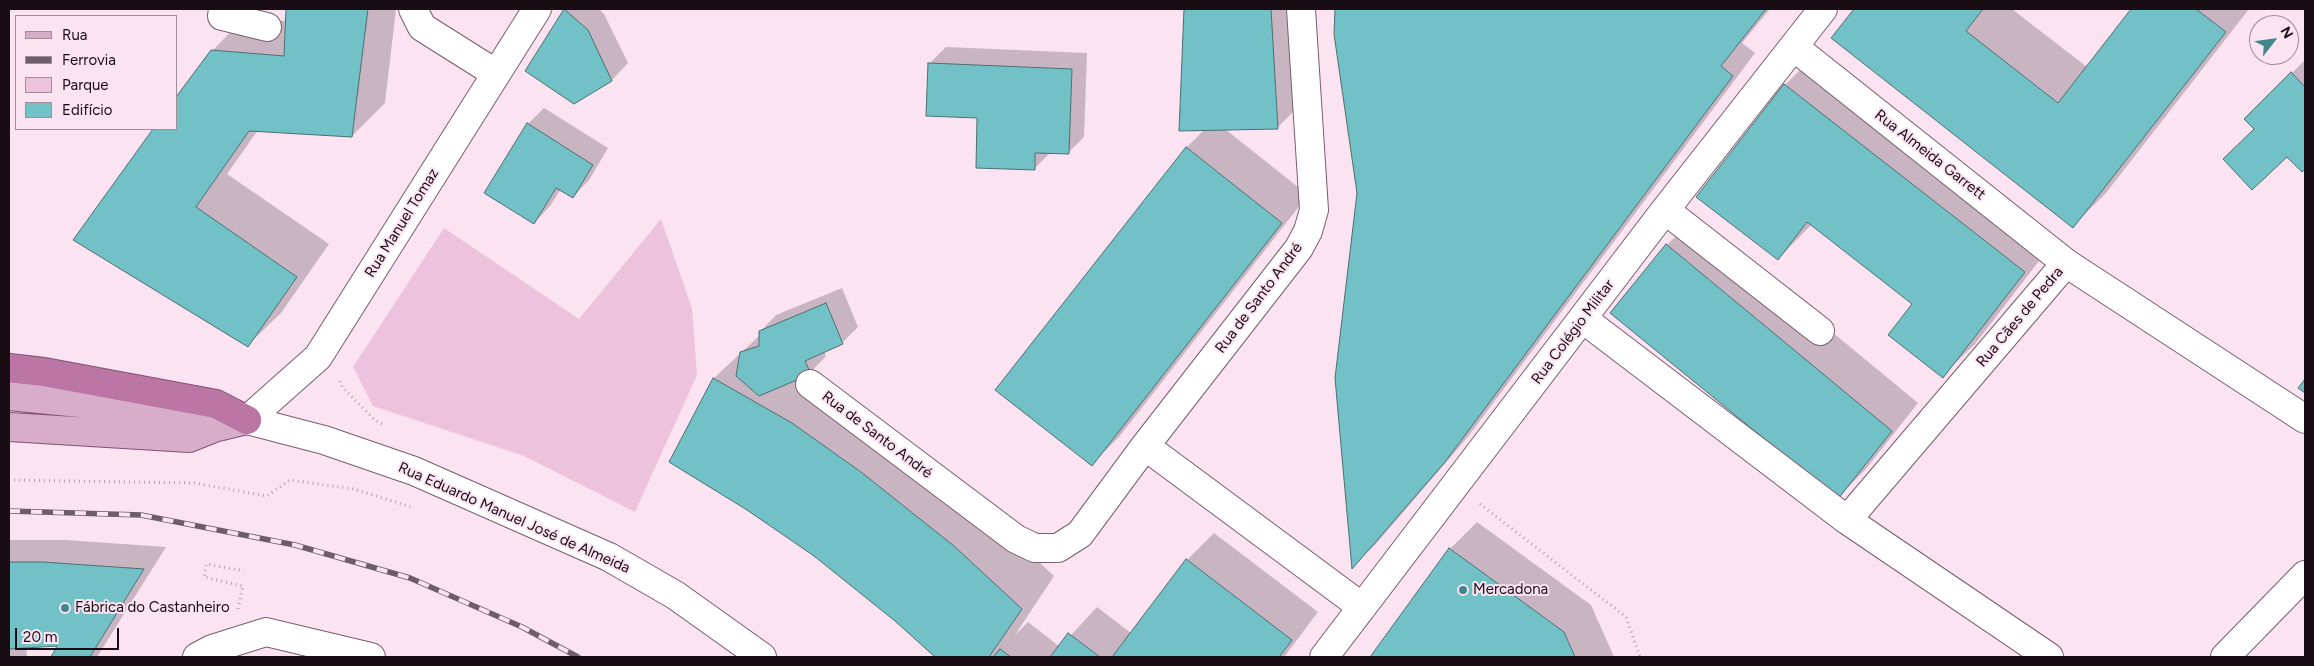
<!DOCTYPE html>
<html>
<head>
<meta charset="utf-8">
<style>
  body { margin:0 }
  #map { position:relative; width:2314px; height:666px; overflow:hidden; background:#fbe3f2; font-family:Figtree,sans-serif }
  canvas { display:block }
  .frame { position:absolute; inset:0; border:10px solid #170d13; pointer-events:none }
  .legend { position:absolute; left:15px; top:15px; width:162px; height:115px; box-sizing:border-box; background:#fbe3f2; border:1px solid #a08d99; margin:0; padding:6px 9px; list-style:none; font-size:15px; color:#170d13 }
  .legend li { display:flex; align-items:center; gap:10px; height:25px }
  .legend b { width:25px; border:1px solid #a08d99 }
  .north { position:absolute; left:2249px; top:15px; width:50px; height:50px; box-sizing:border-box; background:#fbe3f2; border:1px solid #a08d99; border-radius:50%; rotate:60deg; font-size:14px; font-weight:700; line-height:20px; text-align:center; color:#170d13 }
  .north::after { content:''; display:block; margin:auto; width:18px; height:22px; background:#3f878c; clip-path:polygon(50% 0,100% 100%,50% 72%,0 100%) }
  .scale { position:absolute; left:15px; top:628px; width:104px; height:22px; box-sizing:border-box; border:2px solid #170d13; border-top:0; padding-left:6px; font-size:15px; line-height:18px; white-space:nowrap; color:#170d13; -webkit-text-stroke:4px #fbe3f2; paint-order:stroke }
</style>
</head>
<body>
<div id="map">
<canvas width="2314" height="666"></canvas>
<div class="frame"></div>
<ul class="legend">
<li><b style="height:6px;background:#d7adc9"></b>Rua</li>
<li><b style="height:6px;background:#6c5d66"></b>Ferrovia</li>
<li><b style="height:14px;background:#ecc2dd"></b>Parque</li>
<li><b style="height:14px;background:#72c1c7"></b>Edifício</li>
</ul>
<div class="north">N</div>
<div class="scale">20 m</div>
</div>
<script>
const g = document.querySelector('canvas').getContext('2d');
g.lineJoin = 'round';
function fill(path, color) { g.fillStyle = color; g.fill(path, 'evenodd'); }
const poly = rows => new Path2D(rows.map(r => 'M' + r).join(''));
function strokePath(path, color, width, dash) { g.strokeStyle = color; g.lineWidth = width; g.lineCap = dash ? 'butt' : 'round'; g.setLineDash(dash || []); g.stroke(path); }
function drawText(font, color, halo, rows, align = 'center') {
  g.font = font + ' Figtree,sans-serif'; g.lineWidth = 4; g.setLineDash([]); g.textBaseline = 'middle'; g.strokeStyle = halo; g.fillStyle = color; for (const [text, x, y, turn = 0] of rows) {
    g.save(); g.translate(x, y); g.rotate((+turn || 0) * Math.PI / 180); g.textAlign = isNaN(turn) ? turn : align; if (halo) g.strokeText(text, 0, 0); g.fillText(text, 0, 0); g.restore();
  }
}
fill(poly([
  [661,219,692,308,697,375,635,512,524,456,373,406,353,367,444,228,579,319]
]), '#ecc2dd');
fill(poly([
  [288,9,396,9,385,103,352,136,258,130,227,174,329,244,281,313,248,345,75,239,155,129,176,129,212,51,244,18,287,21],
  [566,9,599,9,604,14,628,63,612,80,574,103,527,70],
  [1185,9,1294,9,1300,105,1278,127,1225,129,1308,195,1119,437,1092,464,1187,147,1205,129,1181,130],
  [1336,9,1770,9,1742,43,1755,53,1467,438,1375,545,1353,566,1358,193,1335,33],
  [1855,9,2012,9,2087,67,2132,9,2249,9,2106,193,2073,226,1833,38],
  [946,47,1087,53,1084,137,1068,153,1051,152,1034,169,929,64],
  [1818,52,2056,239,1975,344,1942,376,1914,303,1812,224,1778,259,1785,85],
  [2305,60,2305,167,2302,170,2246,119],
  [544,108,608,148,589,180,573,197,561,189,550,206,534,223,528,124],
  [1694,218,1918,403,1865,470,1838,497,1667,245],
  [842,288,858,327,842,343,824,351,826,356,810,373,987,513,1054,576,1015,635,1028,622,1060,647,1097,607,1131,633,1187,560,1214,533,1318,612,1284,657,937,657,896,620,815,555,747,508,671,461,714,378,760,335,760,332,776,315],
  [1477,522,1591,605,1614,657,1371,657,1450,549],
  [9,540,66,540,166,547,97,657,52,657,59,645,26,647,27,657,9,657]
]), '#0003');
const building = poly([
  [286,9,368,9,352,137,249,131,196,207,297,277,248,347,73,240,153,129,176,129,176,97,211,50,284,56,286,9],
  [564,9,588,30,612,81,574,104,525,71,564,9],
  [1184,9,1271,9,1278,129,1179,131,1184,9],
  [1335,9,1766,9,1721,66,1733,76,1445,462,1352,569,1335,378,1357,193,1334,34,1335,9],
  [1854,9,1983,9,1966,31,2058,103,2131,9,2196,9,2226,32,2073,228,1831,38,1854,9],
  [928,63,1072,69,1069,154,1035,153,1035,170,976,168,977,118,926,116,928,63],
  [2291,72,2305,87,2305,169,2302,172,2287,157,2252,190,2223,159,2254,129,2244,119,2291,72],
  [1784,84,2025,272,1943,378,1888,335,1912,304,1807,222,1778,260,1696,197,1784,84],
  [527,123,593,165,573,198,556,188,534,224,484,193,527,123],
  [1186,147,1282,223,1092,466,995,390,1186,147],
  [1666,244,1892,431,1838,499,1610,313,1666,244],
  [826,303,843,344,805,361,811,374,759,396,736,376,740,352,759,346,759,331,826,303],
  [713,378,792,423,861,472,954,546,1022,609,989,657,935,657,895,621,814,556,747,510,669,462,713,378],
  [2305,379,2305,393,2298,388,2305,379],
  [1449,548,1564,632,1575,657,1370,657,1449,548],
  [1186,559,1292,640,1279,657,1112,657,1186,559],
  [9,562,43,562,144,569,90,657,51,657,57,646,9,649,9,562],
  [1068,633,1100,657,1050,657,1068,633],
  [1000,649,1011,657,993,657,1000,649]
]);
fill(building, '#72c1c7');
strokePath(building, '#4b6f71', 1);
const street = poly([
  [223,9,222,16,267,27],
  [413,9,422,27,495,73],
  [1794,47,2066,263,2305,419],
  [1665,210,1820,331],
  [1583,319,1847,520,2049,657],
  [810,384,1016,539,1035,548,1058,548,1080,534,1145,446,1299,248,1308,231,1314,210,1301,9],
  [247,420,318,357,537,9],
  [1145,446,1362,607],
  [1847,520,2066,263],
  [1324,657,1665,210,1823,9],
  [2225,657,2305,575]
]);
const secondary = poly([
  [247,420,324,440,414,471,609,557,675,595,762,657],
  [197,657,212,649,266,632,371,657]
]);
const primary = poly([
  [9,396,231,418],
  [9,427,189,438,214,428,247,420]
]);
const highway = poly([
  [9,368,44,372,216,404,247,420]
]);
strokePath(street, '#775d6d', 30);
strokePath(secondary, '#775d6d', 30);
strokePath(primary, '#825172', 30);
strokePath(highway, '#825172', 30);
strokePath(poly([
  [340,381,342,387,375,420,384,425],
  [9,480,194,483,267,496,290,480,354,489,414,508],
  [1480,504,1626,617,1640,657],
  [238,609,243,586,204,577,206,564,244,571]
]), '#b4a0ad', 3, [1, 4]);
strokePath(street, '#fff', 28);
strokePath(secondary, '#fff', 28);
strokePath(primary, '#d7adc9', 28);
strokePath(highway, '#bc76a5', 28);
const rail = poly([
  [9,511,141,515,295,545,410,578,522,627,578,657]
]);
strokePath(rail, '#6c5d66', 5.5);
strokePath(rail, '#fbe3f2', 4, [11]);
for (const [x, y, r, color] of [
  [1463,590,5,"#3f878c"],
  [65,608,5,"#3f878c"]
]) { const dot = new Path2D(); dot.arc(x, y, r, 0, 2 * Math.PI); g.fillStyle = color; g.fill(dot); strokePath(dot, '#fbe3f2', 2); }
drawText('15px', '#170d13', '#fbe3f2', [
  ["Rua Almeida Garrett",1930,155,38],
  ["Rua Manuel Tomaz",402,223,-58],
  ["Rua de Santo André",1259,298,-53],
  ["Rua Cães de Pedra",2020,317,-50],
  ["Rua Colégio Militar",1573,332,-53],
  ["Rua de Santo André",877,435,37],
  ["Rua Eduardo Manuel José de Almeida",514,518,24]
]);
drawText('15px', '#170d13', '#fbe3f2', [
  ["Mercadona",1473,590],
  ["Fábrica do Castanheiro",75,608]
], 'left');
</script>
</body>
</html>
